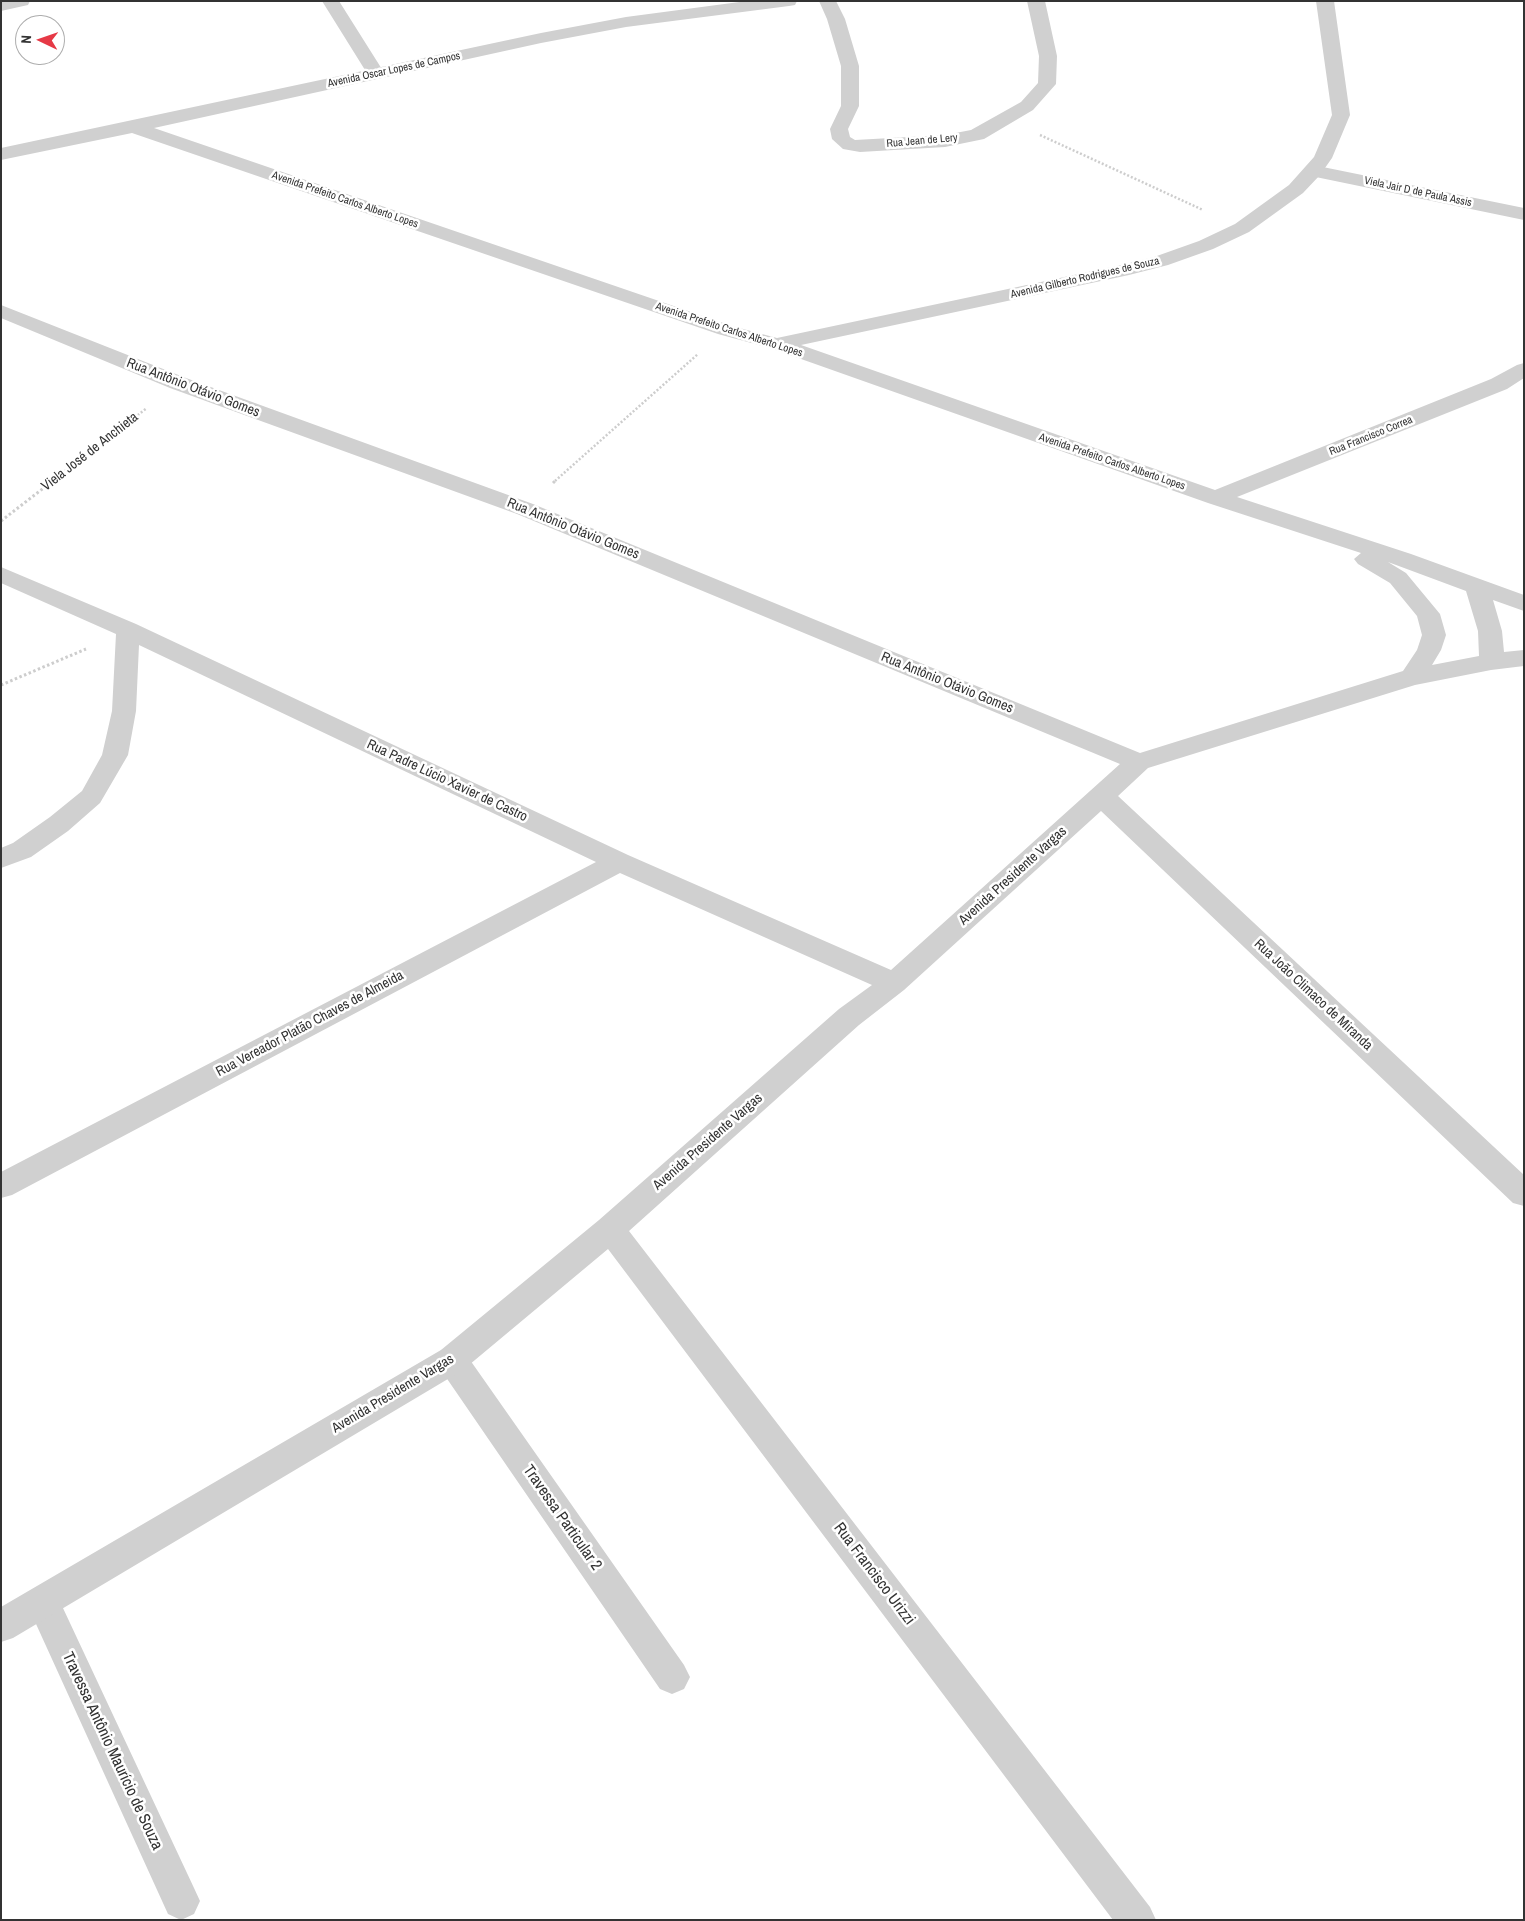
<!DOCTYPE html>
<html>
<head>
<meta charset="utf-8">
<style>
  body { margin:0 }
  #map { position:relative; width:1525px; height:1921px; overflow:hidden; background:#fff; font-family:"Archivo Narrow",sans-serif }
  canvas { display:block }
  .frame { position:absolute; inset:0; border:2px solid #333; pointer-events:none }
  .north { position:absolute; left:15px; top:15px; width:50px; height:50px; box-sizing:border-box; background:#fff; border:1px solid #adadad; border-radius:50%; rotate:273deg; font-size:14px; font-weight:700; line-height:20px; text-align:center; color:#333 }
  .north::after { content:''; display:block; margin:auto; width:18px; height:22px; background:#e63946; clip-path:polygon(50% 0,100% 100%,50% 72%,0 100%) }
</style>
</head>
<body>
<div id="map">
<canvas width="1525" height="1921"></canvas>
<div class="frame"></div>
<div class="north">N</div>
</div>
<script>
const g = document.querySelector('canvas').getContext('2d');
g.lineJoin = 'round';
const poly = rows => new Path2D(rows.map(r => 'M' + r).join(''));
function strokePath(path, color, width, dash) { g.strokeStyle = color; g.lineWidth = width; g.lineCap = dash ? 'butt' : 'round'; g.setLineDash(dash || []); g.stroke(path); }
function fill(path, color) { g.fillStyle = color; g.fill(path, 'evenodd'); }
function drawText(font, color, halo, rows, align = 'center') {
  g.font = font + ' "Archivo Narrow",sans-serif'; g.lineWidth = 5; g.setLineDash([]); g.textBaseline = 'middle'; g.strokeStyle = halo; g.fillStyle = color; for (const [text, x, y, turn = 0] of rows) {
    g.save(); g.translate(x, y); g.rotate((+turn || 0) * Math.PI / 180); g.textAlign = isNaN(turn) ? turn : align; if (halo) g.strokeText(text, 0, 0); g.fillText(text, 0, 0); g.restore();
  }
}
strokePath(poly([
  [1040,135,1203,210],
  [52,481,147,408],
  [555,481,698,354]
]), '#cdcdcd', 2.5, [2, 2]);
strokePath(poly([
  [553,483,556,480],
  [1,521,54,480],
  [1,685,86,649]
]), '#cdcdcd', 3, [2.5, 2.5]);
fill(poly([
  [322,1,339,1,385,74,382,78,376,79,370,78,322,1],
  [1313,165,1524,208,1524,220,1306,175,1304,171,1306,167,1313,165],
  [452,1346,463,1350,684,1665,690,1677,684,1689,672,1694,660,1689,441,1370,436,1360,441,1350,452,1346],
  [43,1586,55,1591,194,1888,200,1901,194,1914,181,1920,168,1914,26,1602,31,1591,43,1586]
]), '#d0d0d0');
fill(poly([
  [1,1,30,1,28,5,1,11,1,1],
  [747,1,797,1,795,5,789,6,626,27,541,43,154,128,732,326,777,338,1121,265,1154,257,1199,241,1235,224,1289,185,1314,157,1332,115,1316,1,1334,1,1350,115,1332,158,1320,175,1303,193,1249,232,1213,249,1168,265,1129,275,801,345,1215,490,1491,379,1517,365,1524,363,1524,378,1507,389,1237,497,1411,554,1524,595,1524,611,1493,600,1502,631,1504,652,1524,650,1524,666,1491,670,1415,685,1148,768,1118,796,1524,1175,1524,1206,1513,1203,1101,811,904,990,859,1025,629,1231,1150,1907,1156,1920,1113,1920,608,1249,463,1370,13,1638,1,1642,1,1607,441,1350,599,1220,839,1009,872,985,620,873,12,1195,1,1198,1,1172,596,862,139,645,136,711,128,755,100,803,68,831,31,857,1,868,1,848,13,843,50,817,82,791,102,755,112,711,116,634,1,583,1,567,136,624,628,855,891,970,1120,764,517,514,170,388,1,318,1,305,186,378,533,504,1140,753,1403,671,1417,650,1422,635,1417,616,1390,583,1358,564,1354,559,1361,553,1208,503,770,348,718,334,132,133,1,160,1,148,541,33,626,17,747,1],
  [1388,562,1466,591,1478,631,1479,656,1432,665,1441,650,1446,635,1440,614,1406,573,1388,562],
  [819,1,836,1,845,19,859,66,859,106,848,129,850,137,855,140,945,135,971,130,1021,102,1038,83,1039,56,1027,1,1045,1,1057,56,1056,84,1033,110,984,139,945,147,860,152,843,149,832,139,830,129,841,106,841,66,827,19,819,1]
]), '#d0d0d0');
drawText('11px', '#333', '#fff', [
  ["Avenida Oscar Lopes de Campos",394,70,-12],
  ["Rua Jean de Lery",922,141,-5],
  ["Viela Jair D de Paula Assis",1418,192,12],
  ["Avenida Prefeito Carlos Alberto Lopes",345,200,19],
  ["Avenida Gilberto Rodrigues de Souza",1085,278,-13],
  ["Avenida Prefeito Carlos Alberto Lopes",729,330,18],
  ["Rua Francisco Correa",1371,436,-22],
  ["Avenida Prefeito Carlos Alberto Lopes",1112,462,19]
]);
drawText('14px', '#333', '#fff', [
  ["Rua Antônio Otávio Gomes",193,388,21],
  ["Viela José de Anchieta",90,452,-38],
  ["Rua Antônio Otávio Gomes",573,529,22],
  ["Rua Antônio Otávio Gomes",947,683,22],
  ["Rua Padre Lúcio Xavier de Castro",447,781,25],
  ["Avenida Presidente Vargas",1013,876,-42],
  ["Rua João Climaco de Miranda",1313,995,43],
  ["Rua Vereador Platão Chaves de Almeida",310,1024,-28],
  ["Avenida Presidente Vargas",708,1142,-41],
  ["Avenida Presidente Vargas",393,1394,-31]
]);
drawText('16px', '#333', '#fff', [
  ["Travessa Particular 2",562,1518,55],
  ["Rua Francisco Urizzi",874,1574,53],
  ["Travessa Antônio Maurício de Souza",112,1751,65]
]);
</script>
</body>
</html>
